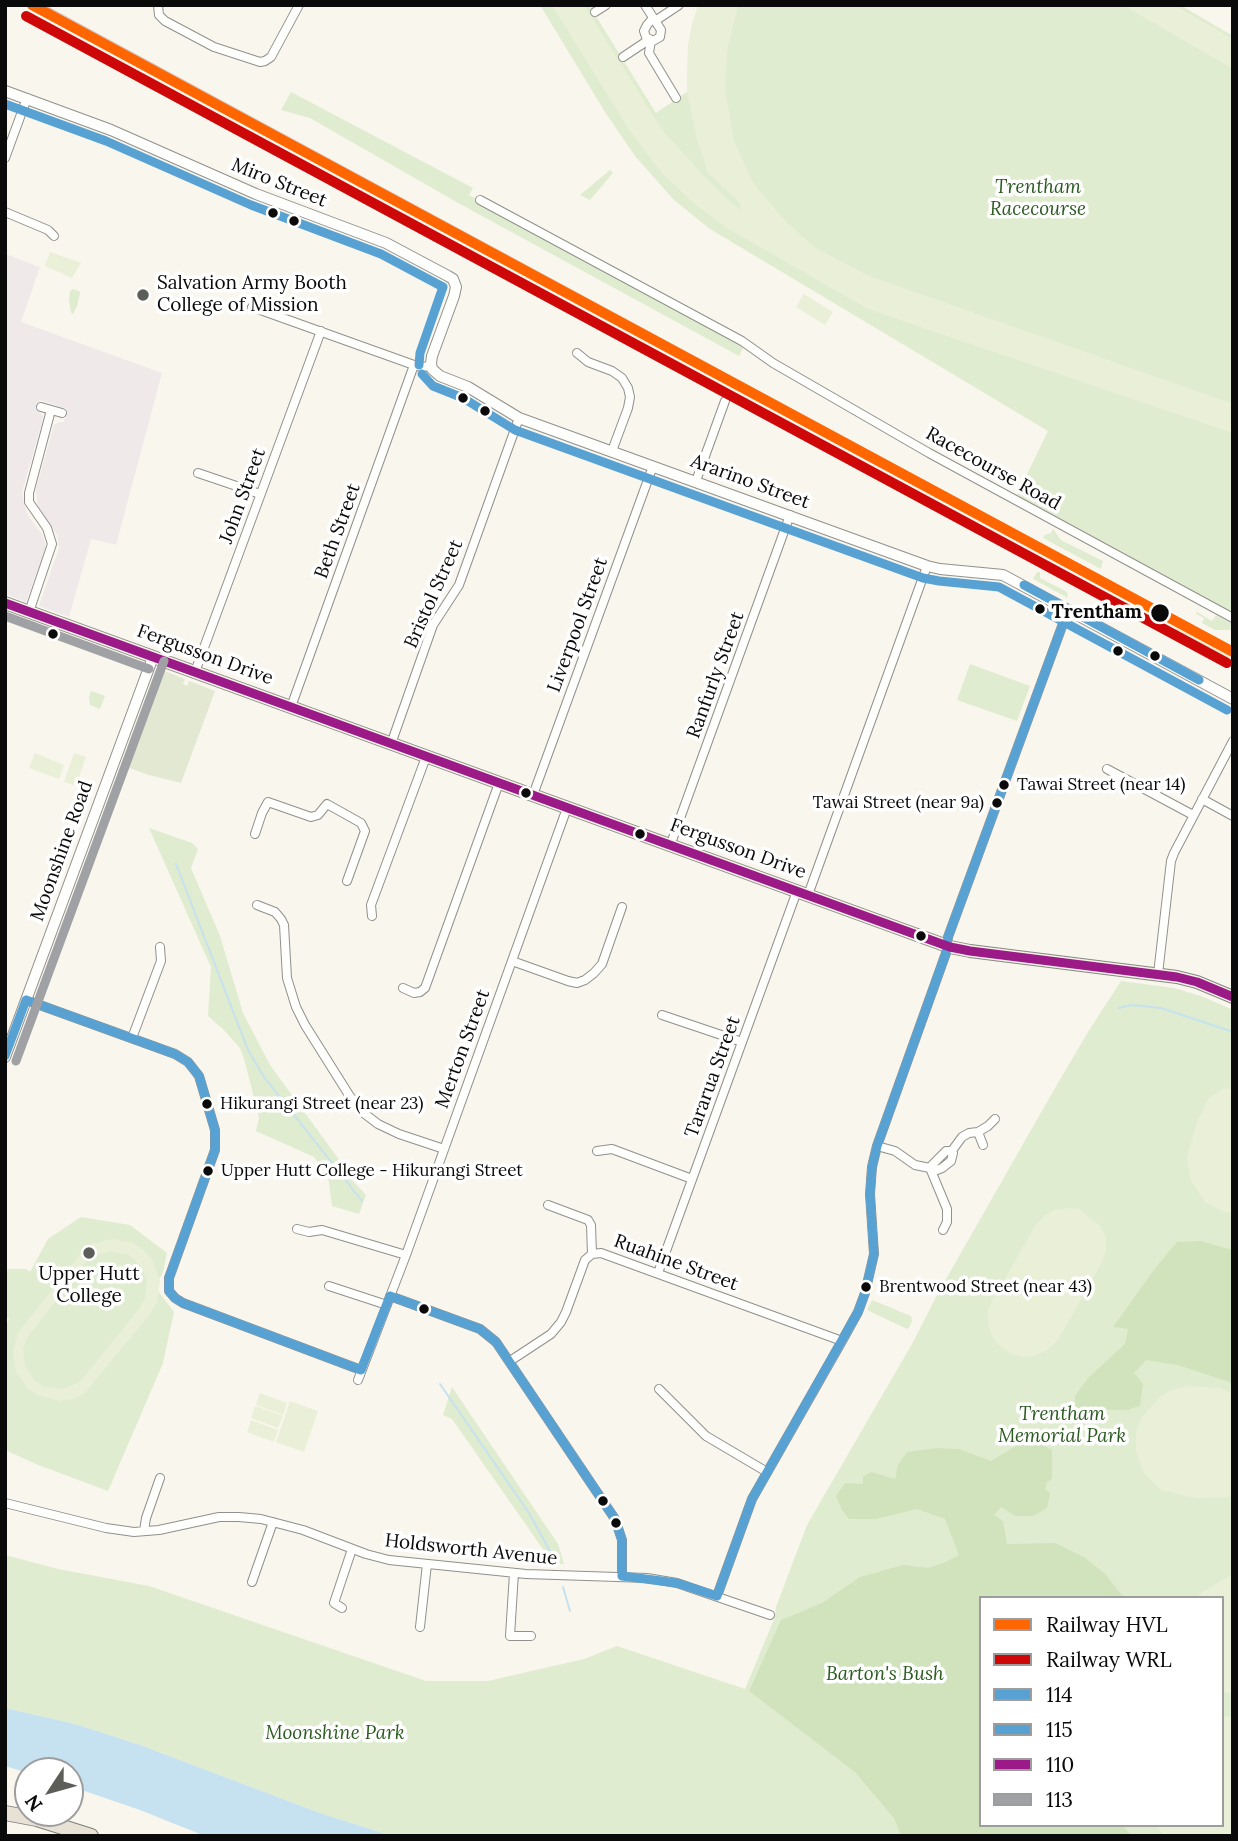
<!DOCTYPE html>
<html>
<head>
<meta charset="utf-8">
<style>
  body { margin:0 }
  #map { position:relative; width:1238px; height:1841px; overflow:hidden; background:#f8f6ed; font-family:Lora,serif }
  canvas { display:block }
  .frame { position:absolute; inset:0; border:7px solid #0a0a0a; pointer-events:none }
  .legend { position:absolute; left:979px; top:1596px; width:245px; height:231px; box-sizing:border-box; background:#fff; border:2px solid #9d9d9d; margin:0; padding:9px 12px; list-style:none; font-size:21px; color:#0a0a0a }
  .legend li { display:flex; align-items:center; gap:14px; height:35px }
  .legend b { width:35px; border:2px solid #9d9d9d }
  .north { position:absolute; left:14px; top:1757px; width:70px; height:70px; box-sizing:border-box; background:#fff; border:2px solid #9d9d9d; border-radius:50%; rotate:234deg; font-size:19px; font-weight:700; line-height:28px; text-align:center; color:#0a0a0a }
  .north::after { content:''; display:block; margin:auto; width:24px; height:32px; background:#5d5d59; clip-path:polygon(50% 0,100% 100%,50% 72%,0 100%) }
</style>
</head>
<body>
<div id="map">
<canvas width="1238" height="1841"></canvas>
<div class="frame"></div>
<ul class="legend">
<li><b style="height:9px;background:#f60"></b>Railway HVL</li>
<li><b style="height:9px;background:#ce0808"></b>Railway WRL</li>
<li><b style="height:9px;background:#58a2d3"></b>114</li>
<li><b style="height:9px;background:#58a2d3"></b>115</li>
<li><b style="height:9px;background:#9c1a87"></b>110</li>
<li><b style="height:9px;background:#a0a1a5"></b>113</li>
</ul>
<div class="north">N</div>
</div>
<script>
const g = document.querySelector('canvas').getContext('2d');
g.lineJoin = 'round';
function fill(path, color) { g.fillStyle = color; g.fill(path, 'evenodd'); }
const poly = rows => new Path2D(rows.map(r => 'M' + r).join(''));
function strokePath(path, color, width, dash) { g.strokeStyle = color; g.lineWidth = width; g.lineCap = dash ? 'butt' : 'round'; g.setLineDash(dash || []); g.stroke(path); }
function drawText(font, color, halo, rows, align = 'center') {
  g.font = font + ' Lora,serif'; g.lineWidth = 7; g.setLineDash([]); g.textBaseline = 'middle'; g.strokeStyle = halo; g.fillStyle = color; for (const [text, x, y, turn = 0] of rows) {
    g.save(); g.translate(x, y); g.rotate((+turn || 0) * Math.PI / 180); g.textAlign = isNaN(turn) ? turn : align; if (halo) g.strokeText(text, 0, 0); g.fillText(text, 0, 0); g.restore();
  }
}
fill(poly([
  [5,254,40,267,21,322,162,373,116,545,91,539,69,617,39,606,59,548,57,535,38,506,36,489,54,425,59,422,64,422,67,409,40,400,37,410,43,416,43,419,22,492,24,504,29,517,42,534,46,547,26,602,5,594]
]), '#efe9ea');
fill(poly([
  [540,5,589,5,656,113,687,92,688,46,692,25,699,5,1180,5,1233,36,1233,613,1017,495,1048,431,710,229,674,200,635,156,605,112],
  [291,92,473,188,469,195,744,346,739,356,460,204,310,118,281,110],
  [610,170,613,173,590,200,580,195],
  [73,289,79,291,80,293,77,306,73,314,71,313,69,300,70,291],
  [1053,529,1061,540,1103,561,1101,569,1043,538,1045,535,1051,533],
  [1037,572,1040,572,1040,578,1067,592,1068,598,1116,624,1033,579],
  [1197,612,1212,621,1216,615,1233,624,1233,630,1215,630,1202,623,1204,618,1196,614],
  [1176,628,1229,656,1228,658,1233,661,1233,665,1214,658,1214,652,1175,631],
  [970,664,1030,686,1017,721,957,700],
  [91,691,105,696,100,709,90,705,89,697],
  [149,828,192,843,198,849,191,868,220,936,243,1013,270,1065,343,1165,342,1169,366,1195,359,1214,332,1206,328,1175,314,1157,256,1131,259,1118,245,1062,240,1048,223,1029,208,1016,211,967],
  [1121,981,1174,988,1201,996,1233,1010,1233,1836,392,1836,320,1813,140,1745,75,1724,5,1708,5,1555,58,1569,149,1586,426,1681,488,1681,584,1659,617,1646,745,1689,775,1617,776,1607,807,1525,912,1344,937,1295,1051,1095,1088,1032],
  [981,1598,1222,1598,1222,1825,981,1825],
  [81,1217,130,1225,167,1253,163,1272,155,1287,174,1312,163,1363,108,1491,38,1465,5,1450,5,1329,9,1318,5,1318,5,1277,8,1269,26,1269,30,1272,48,1239],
  [872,1300,911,1316,912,1321,909,1328,907,1329,867,1310],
  [452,1387,558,1544,564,1564,550,1564,547,1555,452,1419,443,1415]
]), '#e0eccf');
fill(poly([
  [1200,1241,1233,1250,1233,1386,1229,1382,1178,1365,1146,1360,1134,1373,1143,1384,1140,1406,1128,1410,1076,1409,1075,1396,1088,1378,1125,1344,1128,1329,1113,1327,1154,1270,1177,1242],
  [1029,1438,1052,1450,1052,1479,1047,1482,1045,1489,1050,1493,1047,1508,1033,1516,1015,1516,1001,1507,994,1515,1003,1521,1007,1544,1055,1543,1084,1557,1105,1574,1124,1598,981,1598,981,1825,1122,1825,1132,1836,901,1836,894,1818,855,1772,749,1691,781,1620,822,1603,860,1577,903,1565,928,1568,944,1563,959,1555,945,1519,917,1509,876,1519,849,1519,842,1510,836,1496,845,1483,863,1484,863,1477,871,1472,895,1479,898,1465,907,1452,936,1448,959,1449,991,1461]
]), '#d1e3bd');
fill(poly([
  [159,669,185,679,183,684,187,686,189,681,215,691,181,783,149,775,124,766]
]), '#e3e8d3');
fill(poly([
  [552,5,584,5,663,131,705,177,729,201,742,211,739,202,708,173,697,139,687,92,688,46,692,25,698,5,738,5,727,51,725,88,734,141,753,183,787,223,816,248,869,276,1233,404,1233,433,868,309,727,228,691,201,661,172,628,128],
  [1123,5,1174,5,1233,39,1233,69],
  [50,252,81,263,72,278,45,266],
  [804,294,833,312,825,325,796,307],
  [35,753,64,765,59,779,29,768],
  [74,753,86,757,76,786,64,782],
  [1233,1087,1233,1213,1224,1212,1205,1202,1191,1181,1187,1157,1197,1122,1209,1098,1223,1089],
  [1068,1208,1079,1209,1100,1226,1106,1238,1106,1250,1102,1262,1058,1340,1048,1350,1033,1356,1020,1357,1010,1353,999,1345,992,1336,988,1323,988,1310,992,1301,1035,1226,1043,1217,1054,1210],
  [112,1239,133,1243,144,1250,153,1261,160,1281,157,1302,150,1314,85,1393,73,1399,60,1401,40,1396,28,1389,16,1372,13,1352,18,1333,81,1253,92,1244],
  [110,1251,129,1255,142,1268,147,1280,145,1299,138,1310,80,1382,63,1389,45,1387,35,1381,25,1366,23,1349,27,1338,87,1261,98,1254],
  [1188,1386,1219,1388,1233,1394,1233,1495,1228,1497,1196,1498,1161,1490,1144,1473,1136,1451,1136,1433,1141,1418,1161,1396,1174,1389],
  [260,1393,287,1403,283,1415,256,1405],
  [290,1401,318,1411,304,1452,276,1442],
  [255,1406,283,1416,278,1428,251,1418],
  [251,1420,278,1430,274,1442,247,1432],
  [1233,1574,1233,1692,1227,1693,1222,1691,1222,1598,1195,1598,1202,1592],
  [1222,1716,1233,1718,1233,1836,1164,1836,1156,1825,1222,1825]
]), '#eaf0d8');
fill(poly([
  [5,1708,75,1724,140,1745,320,1813,392,1836,205,1836,140,1810,70,1786,70,1771,28,1771,28,1773,5,1766]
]), '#c6e1ef');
strokePath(poly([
  [176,864,248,1050,264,1077,362,1201],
  [1119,1008,1132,1005,1161,1008,1233,1032],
  [440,1384,529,1513,556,1562],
  [563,1587,570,1611]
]), '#c6e1ef', 2);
const minor = poly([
  [158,5,159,15,165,21,214,47,260,62,265,61,271,57,299,5],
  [645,5,661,30,660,37,653,41,646,37,644,31,647,25,653,18],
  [595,12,606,5],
  [655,21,679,5],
  [651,40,649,53,676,98],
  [623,57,644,43,648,39],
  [5,158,27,98],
  [480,200,742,341,773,363,929,453,1233,618],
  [5,212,48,230,54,236],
  [252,307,414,365,421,367,431,366],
  [577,353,588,362,612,371,622,378,628,388,630,397,628,408,612,451],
  [41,407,62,413],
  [198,473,260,494],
  [696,481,725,401],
  [29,612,52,544,47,528,29,502,29,493,51,410],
  [195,672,321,331],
  [291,707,414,365],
  [391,744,433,625,459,585,519,418],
  [1107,769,1193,815],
  [533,795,653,466],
  [1202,799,1233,816],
  [255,834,262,813,268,802,311,817,318,815,327,804,361,823,365,831,347,881],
  [670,846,790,515],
  [808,895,927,566],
  [257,905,275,912,281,919,284,925,287,978,296,1007,305,1025,349,1095,361,1111,378,1124,399,1134,444,1149],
  [372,916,371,905,426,757],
  [512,961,568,981,577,983,585,980,594,973,602,964,622,907],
  [1158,974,1171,861,1174,853,1233,741],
  [403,988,414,993,420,992,425,988,499,783],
  [26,1000,175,1054,188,1062,199,1076,215,1130,215,1150,169,1278,169,1291,175,1298,183,1303,361,1370],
  [662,1015,742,1042],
  [132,1038,161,961,160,947],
  [978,1132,983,1145],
  [877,1146,895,1151,915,1165,930,1168,933,1164,946,1151,950,1151,953,1153,951,1161,942,1168,937,1170,932,1168],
  [597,1151,612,1149,692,1179],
  [951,1152,962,1137,969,1133,978,1132,988,1126,995,1119],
  [930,1168,947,1209,947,1222,943,1230],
  [548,1205,588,1220,591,1225,592,1254],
  [297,1229,309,1232,322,1230,406,1255],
  [658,1273,797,891],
  [329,1286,387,1305],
  [390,1296,480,1329,496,1342,615,1519,622,1540,622,1576],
  [510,1361,551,1334,561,1322,566,1312,585,1260,592,1254,601,1253,842,1341],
  [358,1380,406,1255,567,808],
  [659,1389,706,1436,767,1472],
  [5,1503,106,1528,134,1532,159,1530,219,1517,239,1517,261,1519,303,1530,366,1554,389,1560,526,1574,647,1578,677,1583,770,1615],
  [144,1531,146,1518,160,1478],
  [514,1573,510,1636,531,1636],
  [252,1582,273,1522],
  [717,1596,752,1499,842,1341,858,1312,865,1293,874,1254,870,1194,872,1167,877,1146,946,953,948,937,1068,610],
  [342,1608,334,1603,352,1549],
  [420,1627,427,1564]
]);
const tertiary = poly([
  [5,91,111,130,256,194,386,243,448,276,453,279,456,287,454,296,432,356,431,363,432,369,440,376,468,387,519,418,927,566,940,569,1003,575,1233,699],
  [5,1057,153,657]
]);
const secondary = poly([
  [5,603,950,947,970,951,1177,977,1197,982,1233,997]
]);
const trunk = poly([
  [5,1813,37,1819,91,1836]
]);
strokePath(minor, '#91908c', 10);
strokePath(tertiary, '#91908c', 12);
strokePath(secondary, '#888783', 14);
strokePath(trunk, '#7e7e7a', 16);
strokePath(minor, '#fefefc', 8);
strokePath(tertiary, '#fefefc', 10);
strokePath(secondary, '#f3f2e7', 12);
strokePath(trunk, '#e8e2d6', 14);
strokePath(poly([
  [43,5,1233,648]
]), '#d3c5c3', 2);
strokePath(poly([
  [1024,585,1199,680],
  [26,1000,175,1054,188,1062,199,1076,215,1130,215,1150,169,1278,169,1291,175,1298,183,1303,361,1370],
  [5,1056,26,1000],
  [390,1296,480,1329,496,1342,615,1519,622,1540,622,1576],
  [361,1370,390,1296],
  [622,1576,677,1583,717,1596],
  [717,1596,752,1499,858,1312,865,1293,874,1254,870,1194,872,1167,877,1146,946,953,948,937,1068,610]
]), '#58a2d3', 9);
strokePath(poly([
  [5,104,106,141,251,205,381,254,443,287,420,353,419,365],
  [422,374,433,386,463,398,515,430,923,578,939,581,999,587,1227,710]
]), '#58a2d3', 9);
strokePath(poly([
  [5,603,950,947,970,951,1177,977,1197,982,1233,997]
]), '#9c1a87', 9);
strokePath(poly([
  [5,616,149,669],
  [16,1061,164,661]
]), '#a0a1a5', 9);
strokePath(poly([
  [32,5,1233,652]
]), '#f60', 10);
strokePath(poly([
  [26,16,1227,663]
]), '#ce0808', 10);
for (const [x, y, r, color] of [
  [273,213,6,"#0a0a0a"],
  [294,221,6,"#0a0a0a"],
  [143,295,7,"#5d5d59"],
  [463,398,6,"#0a0a0a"],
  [485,411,6,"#0a0a0a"],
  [1040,609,6,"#0a0a0a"],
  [1160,613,10,"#0a0a0a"],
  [53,634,6,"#0a0a0a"],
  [1118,651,6,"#0a0a0a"],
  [1155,656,6,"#0a0a0a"],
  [1004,785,6,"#0a0a0a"],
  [526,793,6,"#0a0a0a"],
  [997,803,6,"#0a0a0a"],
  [640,834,6,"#0a0a0a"],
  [921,936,6,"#0a0a0a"],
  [207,1104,6,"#0a0a0a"],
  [208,1171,6,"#0a0a0a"],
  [89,1253,7,"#5d5d59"],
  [866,1287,6,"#0a0a0a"],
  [424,1309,6,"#0a0a0a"],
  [603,1501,6,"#0a0a0a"],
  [616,1523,6,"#0a0a0a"]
]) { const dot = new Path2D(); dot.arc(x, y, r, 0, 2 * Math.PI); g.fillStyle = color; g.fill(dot); strokePath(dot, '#fff', 2.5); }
drawText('17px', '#0a0a0a', '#fff', [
  ["Tawai Street (near 14)",1017,785],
  ["Tawai Street (near 9a)",984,803,"right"],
  ["Hikurangi Street (near 23)",220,1104],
  ["Upper Hutt College - Hikurangi Street",221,1171],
  ["Brentwood Street (near 43)",879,1287]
], 'left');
drawText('19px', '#0a0a0a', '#fff', [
  ["Miro Street",279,183,22],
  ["Racecourse Road",993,469,29],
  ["Ararino Street",750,482,20],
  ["John Street",243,496,-70],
  ["Beth Street",338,531,-70],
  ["Bristol Street",434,594,-66],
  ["Liverpool Street",578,625,-70],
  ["Fergusson Drive",205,655,20],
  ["Ranfurly Street",716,675,-70],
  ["Fergusson Drive",738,849,20],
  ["Moonshine Road",62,851,-70],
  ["Merton Street",463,1049,-70],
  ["Tararua Street",713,1077,-70],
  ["Ruahine Street",676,1263,20],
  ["Holdsworth Avenue",471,1550,6]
]);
drawText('italic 19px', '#2c5b21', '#fff', [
  ["Trentham",1038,188],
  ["Racecourse",1038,210],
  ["Trentham",1062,1415],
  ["Memorial Park",1062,1437],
  ["Barton's Bush",885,1675],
  ["Moonshine Park",335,1734]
]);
drawText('19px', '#0a0a0a', '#fff', [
  ["Salvation Army Booth",157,284],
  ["College of Mission",157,306],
  ["Upper Hutt",89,1275,"center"],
  ["College",89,1297,"center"]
], 'left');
drawText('bold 19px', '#0a0a0a', '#fff', [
  ["Trentham",1142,613]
], 'right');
</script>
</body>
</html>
